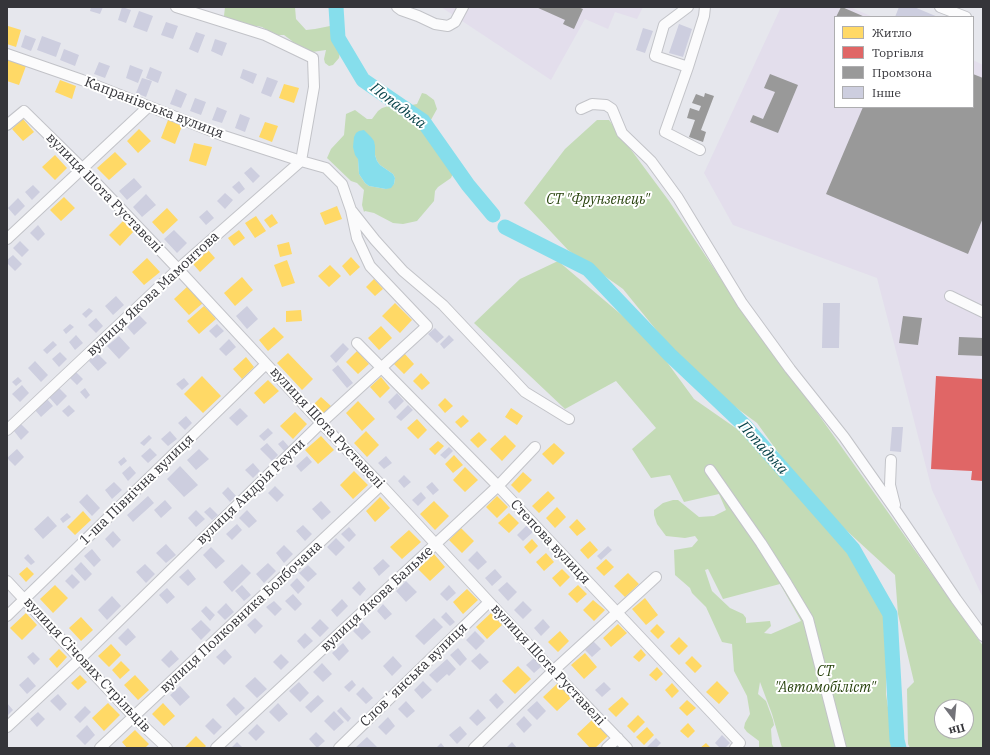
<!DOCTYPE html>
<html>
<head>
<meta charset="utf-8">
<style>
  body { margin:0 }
  #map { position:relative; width:990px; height:755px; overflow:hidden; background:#e6e7ed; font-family:"IBM Plex Serif",serif }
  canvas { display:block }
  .frame { position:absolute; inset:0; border:8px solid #35353a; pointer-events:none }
  .legend { position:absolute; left:834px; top:16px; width:140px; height:92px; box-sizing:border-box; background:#fff; border:1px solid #aeaeb0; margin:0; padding:5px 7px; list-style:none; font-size:12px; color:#35353a }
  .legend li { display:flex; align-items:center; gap:8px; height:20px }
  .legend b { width:20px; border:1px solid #aeaeb0 }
  .north { position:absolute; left:934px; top:699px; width:40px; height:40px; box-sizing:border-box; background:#fff; border:1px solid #aeaeb0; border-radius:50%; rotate:164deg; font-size:11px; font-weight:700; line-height:16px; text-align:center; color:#35353a }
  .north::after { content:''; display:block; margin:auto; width:14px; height:18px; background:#737379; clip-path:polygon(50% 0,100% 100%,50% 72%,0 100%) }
</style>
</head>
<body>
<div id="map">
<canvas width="990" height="755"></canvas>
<div class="frame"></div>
<ul class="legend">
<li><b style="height:11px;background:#ffd966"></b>Житло</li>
<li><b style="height:11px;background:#e06666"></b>Торгівля</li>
<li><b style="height:11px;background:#999"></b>Промзона</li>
<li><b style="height:11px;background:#cdcedf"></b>Інше</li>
</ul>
<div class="north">Пн</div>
</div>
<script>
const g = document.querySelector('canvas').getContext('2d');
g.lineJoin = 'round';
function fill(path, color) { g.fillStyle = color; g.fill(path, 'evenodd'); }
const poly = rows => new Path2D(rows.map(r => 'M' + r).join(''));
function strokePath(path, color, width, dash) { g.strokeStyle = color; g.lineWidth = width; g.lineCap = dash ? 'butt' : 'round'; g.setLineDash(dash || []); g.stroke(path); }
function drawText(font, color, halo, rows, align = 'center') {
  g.font = font + ' "IBM Plex Serif",serif'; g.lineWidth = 4; g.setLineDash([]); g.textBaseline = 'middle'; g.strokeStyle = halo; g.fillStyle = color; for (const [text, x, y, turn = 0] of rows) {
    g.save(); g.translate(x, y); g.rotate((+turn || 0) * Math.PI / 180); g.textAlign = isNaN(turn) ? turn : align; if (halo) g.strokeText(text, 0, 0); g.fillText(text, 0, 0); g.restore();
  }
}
fill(poly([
  [441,7,643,7,637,19,615,12,608,29,585,19,551,80],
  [781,7,850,7,873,17,835,17,835,107,973,107,973,60,983,65,983,598,932,490,877,278,733,225,704,173]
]), '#e3deec');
fill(poly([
  [225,7,295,7,296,19,306,30,315,29,340,24,342,39,339,58,333,65,329,66,325,63,324,59,326,50,312,52,303,47,294,46,292,41,284,35,275,35,262,27,257,26,246,27,237,24,224,16],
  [422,93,426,94,434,100,437,109,427,127,426,132,427,136,431,140,447,152,457,164,451,178,438,187,435,191,434,201,417,221,403,224,393,223,374,213,365,211,364,212,362,205,364,190,357,183,351,181,327,158,331,149,344,135,346,114,355,110,367,119,372,119,378,111,382,108,392,105,401,107,417,104],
  [375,146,375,155,377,161,380,165,393,174,395,178,394,184,386,189,369,186,365,183,359,174,358,159],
  [597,120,609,120,669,201,729,291,774,352,983,646,983,748,910,748,908,744,907,689,914,682,898,614,895,575,835,520,806,491,757,423,708,387,679,358,623,289,568,250,524,203,565,149],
  [942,707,966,707,966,731,942,731],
  [558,261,650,339,694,399,740,431,787,480,849,553,886,618,886,694,894,748,782,748,772,714,760,682,758,694,766,701,773,720,774,725,771,729,772,744,774,748,759,748,759,741,747,732,744,728,745,723,750,714,747,696,734,671,732,644,722,642,706,607,692,593,690,588,675,575,674,550,692,547,698,540,695,536,685,538,666,536,657,524,654,515,654,510,663,503,673,500,678,500,699,517,714,516,726,510,719,494,684,502,670,475,651,478,632,449,656,428,616,381,565,409,474,323,520,279],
  [708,569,723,599,780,584,801,621,771,634,764,633,771,626,770,621,746,623,746,618,743,614,730,608,712,591,705,570]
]), '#c4dbb6');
fill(poly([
  [364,130,371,137,374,141,375,146,375,155,377,161,380,165,393,174,395,178,394,184,391,188,386,189,369,186,365,183,359,174,358,159,355,155,353,147,354,137,356,133,359,131]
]), '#86deec');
fill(poly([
  [8,26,21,30,16,47,7,44],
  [7,59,26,66,19,85,7,81],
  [60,80,76,86,72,99,55,92],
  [284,84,299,88,294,103,279,98],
  [23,119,34,132,23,141,12,129],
  [168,120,182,126,175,144,161,138],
  [265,122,278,126,272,142,259,137],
  [139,129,151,141,138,153,127,141],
  [194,143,212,147,206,166,189,161],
  [115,152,127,164,109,180,97,168],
  [55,155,67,168,55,180,42,167],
  [64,197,75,208,61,221,50,210],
  [337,206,342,219,325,225,320,213],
  [167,208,178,220,163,234,152,222],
  [272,214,278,223,270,228,264,220],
  [256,216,266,231,255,238,245,223],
  [123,221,134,231,120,246,109,235],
  [239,230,245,238,234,246,228,238],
  [289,242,292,254,280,257,277,245],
  [208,250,215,258,200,272,193,264],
  [351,257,360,267,350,276,342,266],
  [147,258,160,272,144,285,132,272],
  [287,260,295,283,282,287,274,265],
  [330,265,341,276,329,287,318,276],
  [242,277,253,290,235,306,224,293],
  [374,279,383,289,375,296,366,287],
  [188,286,203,303,189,315,174,299],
  [395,303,412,320,400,333,382,316],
  [204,306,216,319,199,334,187,321],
  [301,310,302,321,286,322,286,311],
  [381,326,392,338,379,350,368,338],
  [274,327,284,337,268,351,259,340],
  [357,351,369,364,358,374,346,362],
  [288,353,313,379,302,390,277,363],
  [404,353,414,364,404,374,393,363],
  [246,357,254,367,242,379,233,369],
  [421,373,430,383,422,390,413,381],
  [202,376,221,396,203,413,184,394],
  [381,377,390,388,380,398,370,387],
  [268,380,279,391,264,404,254,393],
  [321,397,331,406,323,414,313,405],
  [445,398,453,406,445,413,438,405],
  [358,401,375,419,362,431,346,413],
  [511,408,523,416,517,425,505,417],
  [295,412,307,424,293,439,280,426],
  [463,415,469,421,461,428,455,422],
  [417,419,427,430,418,439,407,428],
  [366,431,379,445,367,457,354,443],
  [479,432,487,440,478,448,470,440],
  [505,435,516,446,502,461,490,449],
  [321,436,334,450,318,464,305,450],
  [438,441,444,446,435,455,429,449],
  [554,443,565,453,553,465,542,454],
  [454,455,463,465,453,473,445,464],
  [465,467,478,480,465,492,453,480],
  [354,471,368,485,353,499,340,485],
  [523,472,532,480,519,493,511,485],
  [548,491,555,498,539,513,532,506],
  [497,496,508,507,497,518,486,507],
  [380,497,390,508,375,522,366,511],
  [434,501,449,516,435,530,420,514],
  [557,507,566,517,555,528,546,518],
  [83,511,91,520,75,535,67,527],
  [509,513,519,523,509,533,498,523],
  [577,519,586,529,577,536,569,527],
  [461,528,474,541,462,553,449,540],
  [409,530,421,542,402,559,390,547],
  [532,539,538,546,530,554,524,547],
  [590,541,598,550,588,559,580,550],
  [546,553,554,562,544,571,536,562],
  [434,554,445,567,430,581,418,569],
  [606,559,614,567,604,576,596,568],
  [27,567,34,574,26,582,19,574],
  [562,569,570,577,560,587,552,578],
  [628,573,639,584,625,597,614,586],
  [55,585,68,598,53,613,40,599],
  [578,585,587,594,577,603,568,594],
  [467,589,478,600,463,614,453,602],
  [645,598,658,615,646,625,632,609],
  [593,600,605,610,594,621,583,610],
  [26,613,37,625,22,640,10,628],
  [491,613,502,625,487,639,476,627],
  [81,617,93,630,81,641,69,628],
  [618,624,627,633,611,647,603,638],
  [657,624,665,632,658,639,650,631],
  [560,631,569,641,558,652,548,642],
  [679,637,688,646,679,655,670,646],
  [111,644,121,655,109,667,98,656],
  [59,649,67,657,57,668,49,659],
  [641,649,646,655,639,662,633,657],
  [585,653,597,667,584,679,571,665],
  [692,656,702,666,695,673,685,663],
  [121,661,130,670,120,679,112,670],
  [518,666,531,679,515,694,502,681],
  [657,667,663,674,656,681,649,675],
  [80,675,87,682,78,690,71,683],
  [135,675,149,690,138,700,124,685],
  [717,681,729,693,719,704,706,692],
  [558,683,572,697,557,711,543,697],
  [672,683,679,691,672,698,665,690],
  [622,697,629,704,616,717,608,709],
  [687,700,696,708,687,716,679,708],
  [108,703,120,715,104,731,92,718],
  [163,703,175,716,164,726,152,714],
  [638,715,645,722,634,733,627,726],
  [592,720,608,736,595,748,590,748,577,734],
  [688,723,695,731,688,738,680,731],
  [647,727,654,735,644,745,636,737],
  [135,730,149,744,145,748,127,748,122,742],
  [196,736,206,746,204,748,184,748],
  [706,743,711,748,700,748]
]), '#ffd966');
fill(poly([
  [936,376,983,379,983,481,971,480,972,471,931,469]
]), '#e06666');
fill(poly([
  [536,7,578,7,583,9,574,29,563,24,565,20],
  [841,7,842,7,865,17,836,17],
  [770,74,798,85,778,133,750,122,753,115,763,119,775,92,764,88],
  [973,74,983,78,983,218,968,254,826,194,863,107,973,107],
  [705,93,714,96,701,130,706,132,703,142,689,137,695,120,687,118,690,108,699,111,701,106,692,103,696,94,704,97],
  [903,316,922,318,918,345,899,343],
  [959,337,983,338,983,356,958,355]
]), '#999');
strokePath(poly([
  [336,7,338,38,363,80,423,121,468,185,493,215],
  [505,227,588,269,670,355,744,425,853,549,890,614,897,740,899,748]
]), '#86deec', 15);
fill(poly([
  [91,7,103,7,100,14,90,11],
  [122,7,131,10,126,23,118,20],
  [899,7,914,7,938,17,895,17],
  [139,11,153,16,147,32,133,27],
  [166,22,178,26,173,39,161,35],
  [679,24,692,29,683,57,669,53],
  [643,28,653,31,645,53,636,50],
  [196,32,205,35,198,53,189,49],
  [25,35,36,39,31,51,21,47],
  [42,36,61,43,56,57,37,50],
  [215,39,227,43,222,56,211,51],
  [64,49,79,55,75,66,60,60],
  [99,62,110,66,105,78,94,74],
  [130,65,143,70,138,83,126,78],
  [150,67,162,72,158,83,146,78],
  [243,69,257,74,253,84,240,78],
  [267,77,278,81,271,97,261,93],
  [142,78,152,81,146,97,136,93],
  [176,89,187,94,181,108,170,104],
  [195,98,206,102,201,115,190,111],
  [217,107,227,111,222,123,212,120],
  [240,114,250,118,245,132,235,128],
  [251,167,260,176,253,183,244,173],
  [134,178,142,187,127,200,119,191],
  [239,181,245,189,239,194,232,187],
  [33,185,40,192,32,200,25,192],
  [225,193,233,200,225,209,217,201],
  [146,194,156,205,142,217,133,207],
  [18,198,25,206,15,216,8,208],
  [207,210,214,218,206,225,199,217],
  [38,225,45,234,38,241,30,233],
  [174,230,187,243,177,253,164,239],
  [20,241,29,250,22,257,13,248],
  [13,255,22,264,15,271,7,263,7,260],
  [116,296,124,305,113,315,105,306],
  [823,303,840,303,839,348,822,348],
  [247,306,258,319,247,329,236,316],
  [89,308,93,311,86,318,82,314],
  [139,315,147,323,134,335,127,327],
  [96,318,103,326,96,333,88,325],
  [70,324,74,327,66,334,63,330],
  [217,324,224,331,216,338,209,331],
  [435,328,444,337,437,343,428,334],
  [76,335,83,343,75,350,69,342],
  [449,335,454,340,444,349,440,344],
  [119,336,130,348,119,359,107,346],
  [229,339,236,347,226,356,219,349],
  [53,341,57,345,47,354,43,350],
  [343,343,349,349,336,363,330,356],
  [60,352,67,359,59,367,52,359],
  [97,353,107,363,98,371,89,361],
  [35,361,48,375,41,382,28,368],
  [338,365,353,383,347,388,332,370],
  [76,372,83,379,77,385,70,378],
  [18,377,22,381,16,386,12,382],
  [184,378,189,384,182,390,176,384],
  [22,385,29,393,20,402,12,394],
  [59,388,67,396,57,406,49,397],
  [85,388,90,395,86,399,80,392],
  [397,393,404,401,395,410,388,402],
  [47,399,53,406,41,417,35,410],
  [69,405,75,411,68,417,62,411],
  [408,405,413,410,401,421,396,417],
  [240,408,248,416,237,426,229,418],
  [186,416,192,423,185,430,178,423],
  [21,424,29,432,21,440,14,431],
  [892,427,903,427,901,452,890,451],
  [268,428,273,433,264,441,259,436],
  [170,431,177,439,168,446,161,439],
  [149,435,152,438,144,446,140,443],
  [283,440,290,448,285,452,278,444],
  [267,443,278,455,272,461,260,449],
  [449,447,453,451,445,459,440,455],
  [150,448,157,455,148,463,141,456],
  [17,449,24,457,15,466,7,458],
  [199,449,209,459,196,470,187,460],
  [307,456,312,462,301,472,296,466],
  [386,456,392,463,384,469,378,463],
  [124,457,127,461,121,466,118,462],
  [253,463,260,471,253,478,245,470],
  [130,466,136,473,128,481,122,473],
  [180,466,198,485,184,497,167,479],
  [404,475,411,482,404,488,398,481],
  [114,482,122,490,112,499,105,490],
  [432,482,439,490,433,495,426,487],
  [275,486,284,495,277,502,268,493],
  [228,487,236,496,230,502,222,493],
  [421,492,426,498,418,506,412,500],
  [87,494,100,508,92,516,79,502],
  [148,496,154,503,133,522,127,515],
  [165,500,172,508,161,518,154,510],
  [321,501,331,512,322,520,312,509],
  [210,507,218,515,212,520,204,512],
  [196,510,205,519,196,527,188,518],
  [247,510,257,521,249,528,239,518],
  [67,513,71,517,63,523,60,519],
  [48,516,57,526,43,539,34,529],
  [237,524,242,530,232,540,226,534],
  [303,525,312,534,305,541,296,531],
  [527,525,533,532,523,541,517,535],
  [349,527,356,535,349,542,341,534],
  [113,531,121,540,113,548,105,539],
  [336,538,345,547,336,556,327,547],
  [166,544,176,555,166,563,156,553],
  [284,545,293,554,284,563,276,553],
  [608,546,612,550,601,560,597,556],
  [211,547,225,561,216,569,203,555],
  [92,549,101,560,94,567,84,556],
  [477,551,487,562,478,570,468,560],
  [28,554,35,562,31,565,24,558],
  [383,559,390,566,379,576,373,568],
  [81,562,92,574,85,581,74,569],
  [268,563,276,571,264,583,256,574],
  [145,564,155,574,146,583,136,572],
  [242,564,251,573,232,592,223,582],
  [308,565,317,574,308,582,299,573],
  [188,569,196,579,188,586,179,577],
  [495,569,502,577,492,586,485,578],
  [72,574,80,582,73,589,65,581],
  [297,578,305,587,298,594,290,585],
  [359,581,366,589,360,596,352,588],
  [406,581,417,592,406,602,396,591],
  [507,582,517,592,508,601,498,590],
  [242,585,251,595,244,601,235,591],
  [449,585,456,593,447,601,440,594],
  [167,588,175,597,167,604,159,595],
  [293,594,302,604,295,611,285,601],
  [112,596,121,606,107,620,98,610],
  [342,599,348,606,337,617,331,610],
  [274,601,282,609,275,616,266,607],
  [523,601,532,610,523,619,514,610],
  [226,603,234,612,225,620,217,612],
  [383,604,392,614,385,620,377,611],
  [206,606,215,615,210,621,201,611],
  [446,612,455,622,450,626,441,617],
  [255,618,263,626,255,634,247,625],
  [434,618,443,627,424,645,415,636],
  [320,619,329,628,320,637,311,628],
  [543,619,550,627,541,636,534,628],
  [201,620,211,630,201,640,191,629],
  [362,622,371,632,362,640,353,631],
  [128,628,136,637,126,646,118,638],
  [475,631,485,641,476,650,466,640],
  [305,633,313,641,304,649,297,641],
  [593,641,601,649,592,657,585,650],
  [343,643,349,651,339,661,332,653],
  [458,648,467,659,460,666,450,655],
  [225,649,232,657,224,665,216,657],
  [171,650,179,659,169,668,161,660],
  [33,652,40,659,34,665,27,657],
  [480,653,489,662,480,670,471,661],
  [281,654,289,662,281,670,273,662],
  [393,656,402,666,392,676,383,666],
  [534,658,542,666,534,673,526,665],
  [447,659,456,669,449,676,447,674,437,683,429,675],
  [322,663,332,674,323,682,313,672],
  [28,677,36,686,27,694,19,685],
  [255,677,267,689,257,698,245,686],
  [352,680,356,685,349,692,344,687],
  [423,681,432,690,422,699,414,690],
  [299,682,309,693,300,702,289,691],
  [604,682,611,689,602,697,595,690],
  [180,686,190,697,180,706,170,695],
  [363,687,373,698,366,704,356,694],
  [496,693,504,702,497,709,489,700],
  [58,694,67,704,60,711,50,701],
  [318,695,324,701,311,713,305,707],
  [234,697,245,708,236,716,226,705],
  [406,701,415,711,407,718,398,709],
  [537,701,546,711,537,720,527,710],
  [7,703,13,710,7,716],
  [278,703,288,714,279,722,269,712],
  [85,706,91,712,80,723,74,717],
  [341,707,351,718,348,722,337,711],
  [478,709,486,718,477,726,469,718],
  [334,711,344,722,334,731,324,721],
  [38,712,45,719,37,727,30,719],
  [524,716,532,725,524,733,516,724],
  [388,717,395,726,386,735,378,727],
  [213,718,222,727,214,735,205,726],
  [257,724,265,732,256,741,248,733],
  [87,725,95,735,85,745,76,736],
  [460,726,467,734,457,744,449,735],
  [316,732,325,741,317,748,309,739],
  [722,735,730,743,725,748,720,748,715,743],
  [367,737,378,748,355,748],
  [656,738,661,743,656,748,648,748,647,747],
  [237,742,243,748,231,748],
  [512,742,517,748,506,748],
  [441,743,445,748,436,748]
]), '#cdcedf');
const minor = poly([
  [176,7,265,35,313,58,314,87,301,161],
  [397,7,401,10,418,16,435,24,448,26,455,22,463,7],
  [688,7,664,25,655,56,688,67,665,132,700,150],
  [940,7,966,17],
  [7,54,82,80,224,136,301,161,326,168,342,184,351,210,357,238,370,266,427,326,321,423,80,659,7,727],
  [688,67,704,16,705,7],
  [581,109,592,104,606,105,612,109,622,133,651,161,678,198,742,303,790,369,844,437,896,511,956,599,983,636],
  [7,125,24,111,83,169,178,269,321,423,381,485,553,671,627,748],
  [352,211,375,240,403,271,443,305,525,392,569,419],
  [7,239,148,107],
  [950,296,983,312],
  [357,343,498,486,740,743,735,748],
  [7,430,178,269,301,161],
  [891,460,890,485,895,505],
  [710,470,761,543,787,584,808,619,841,748],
  [7,581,134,717,167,748],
  [7,616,266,364],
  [100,748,381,485],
  [216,748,498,486,535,447],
  [339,748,489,602],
  [474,748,553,671,656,577],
  [607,748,618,738]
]);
strokePath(minor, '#c2c3c8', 12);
strokePath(minor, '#fbfbfc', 10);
drawText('14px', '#35353a', '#fff', [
  ["Капранівська вулиця",154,108,21],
  ["вулиця Шота Руставелі",104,193,46],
  ["вулиця Якова Мамонтова",153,294,-43],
  ["вулиця Шота Руставелі",327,428,47],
  ["1-ша Північна вулиця",137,490,-44],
  ["вулиця Андрія Реути",251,492,-44],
  ["Степова вулиця",550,542,47],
  ["вулиця Якова Бальме",377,599,-43],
  ["вулиця Полковника Болбочана",241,617,-43],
  ["вулиця Січових Стрільців",87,665,47],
  ["вулиця Шота Руставелі",548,665,47],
  ["Словʼянська вулиця",414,675,-44]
]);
drawText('italic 14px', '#28430d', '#fff', [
  ["СТ \"Фрунзенець\"",598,200],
  ["СТ",825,672],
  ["\"Автомобіліст\"",825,688]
]);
drawText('italic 15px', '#09444b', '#fff', [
  ["Попадька",398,106,37],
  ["Попадька",763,448,48]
]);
</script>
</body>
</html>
